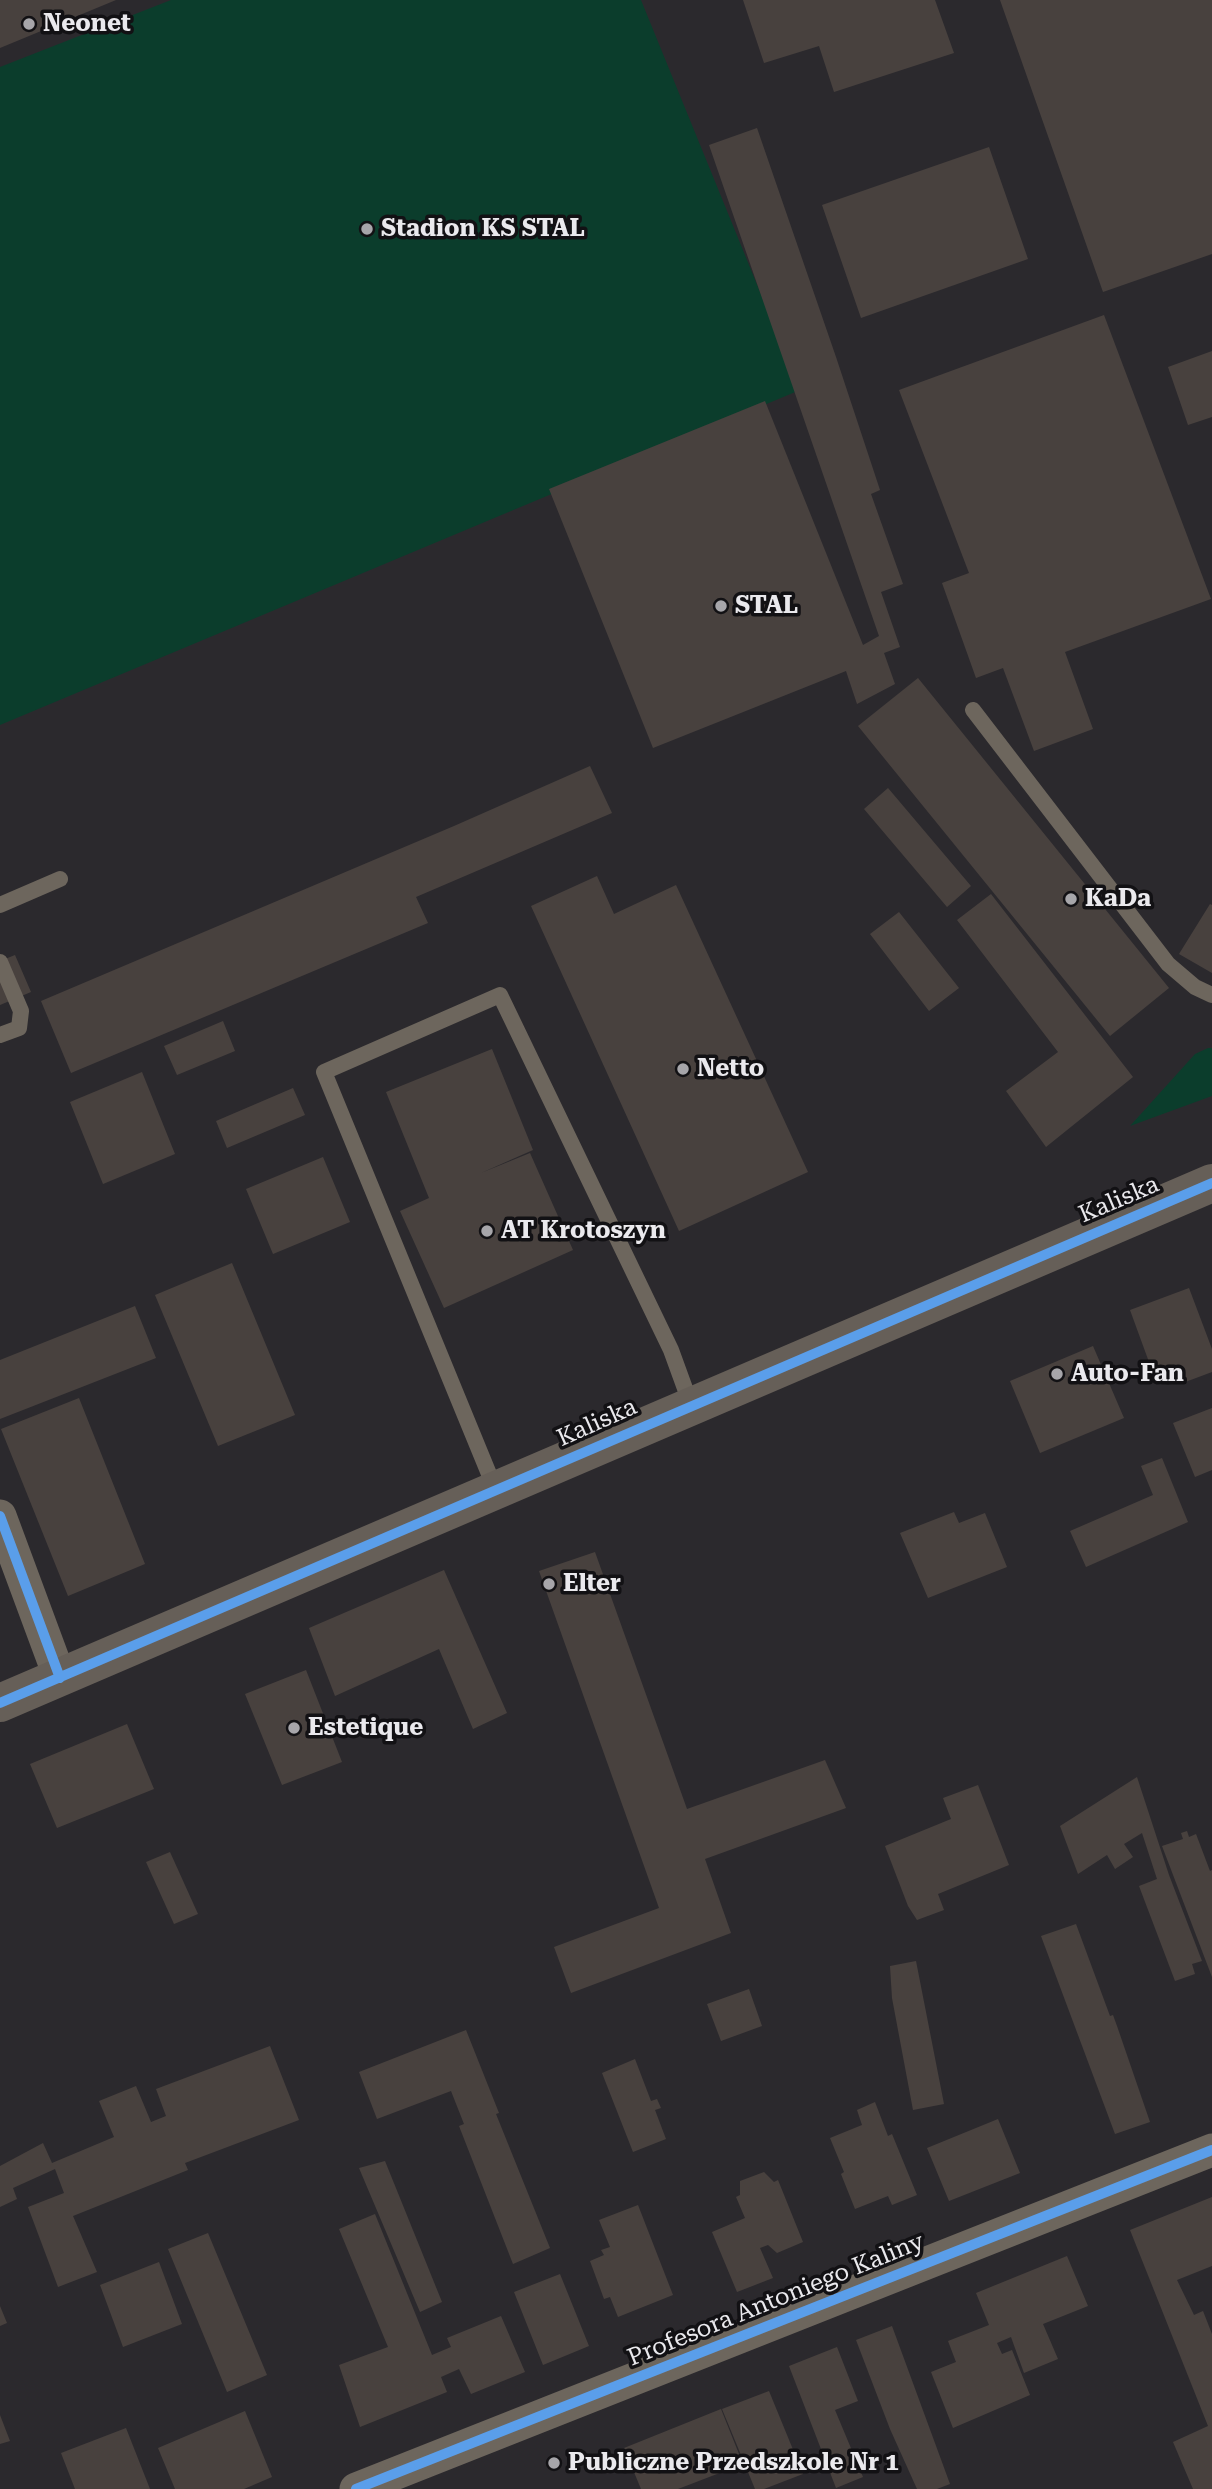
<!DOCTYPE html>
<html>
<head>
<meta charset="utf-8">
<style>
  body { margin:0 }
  canvas { display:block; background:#2b292d }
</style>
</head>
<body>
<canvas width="1212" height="2489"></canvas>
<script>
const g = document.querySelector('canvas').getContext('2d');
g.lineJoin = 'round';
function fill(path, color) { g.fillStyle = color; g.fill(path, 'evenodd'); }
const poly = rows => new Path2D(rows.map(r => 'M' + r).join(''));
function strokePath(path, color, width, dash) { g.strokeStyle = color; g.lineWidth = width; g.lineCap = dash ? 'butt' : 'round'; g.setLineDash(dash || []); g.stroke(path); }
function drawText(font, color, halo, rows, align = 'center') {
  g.font = font + ' "Roboto Serif",serif'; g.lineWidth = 7; g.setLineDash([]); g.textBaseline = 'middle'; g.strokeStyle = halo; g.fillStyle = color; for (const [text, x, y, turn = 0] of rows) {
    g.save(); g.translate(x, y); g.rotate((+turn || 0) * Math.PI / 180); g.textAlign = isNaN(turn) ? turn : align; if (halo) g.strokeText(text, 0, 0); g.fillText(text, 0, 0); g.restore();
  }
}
fill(poly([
  [171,0,641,0,800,390,0,725,0,67],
  [1208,1048,1212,1048,1212,1096,1130,1126,1195,1054]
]), '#0b3d2c');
fill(poly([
  [0,0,116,0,0,48],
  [743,0,935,0,954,53,834,92,819,46,764,63],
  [1000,0,1212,0,1212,254,1103,292],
  [757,128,836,357,880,490,871,494,903,584,881,592,900,647,884,653,895,684,857,704,846,671,653,748,549,489,765,401,863,645,879,636,709,145],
  [989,147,1028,259,861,318,822,205],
  [1104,315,1211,599,1065,652,1093,729,1034,751,1003,668,976,678,942,583,969,573,899,390],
  [1212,351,1212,417,1188,425,1168,367],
  [918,678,1169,988,1110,1036,858,726],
  [590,766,612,813,416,897,428,923,71,1073,41,1001,454,826],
  [888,788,971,886,947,907,864,809],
  [597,876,614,914,676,885,808,1172,679,1231,531,906],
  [991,894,1133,1077,1046,1147,1006,1091,1058,1052,957,920],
  [1210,904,1212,905,1212,973,1179,954],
  [899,912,959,988,929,1011,870,934],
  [15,955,31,992,0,1005,0,961],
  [223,1021,235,1051,177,1075,164,1046],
  [492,1049,533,1150,481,1173,530,1153,573,1250,444,1308,400,1211,429,1198,386,1092],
  [142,1072,175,1154,103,1184,70,1102],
  [293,1088,305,1115,227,1148,216,1121],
  [323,1157,350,1222,273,1254,246,1189],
  [232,1263,295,1415,218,1446,155,1295],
  [1189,1288,1212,1349,1212,1372,1180,1384,1172,1365,1153,1373,1130,1310],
  [135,1306,156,1358,0,1419,0,1360],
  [1093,1346,1124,1418,1040,1453,1010,1381],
  [79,1398,145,1564,68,1596,1,1429],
  [1212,1408,1212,1470,1195,1477,1173,1423],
  [1162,1458,1188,1522,1086,1567,1070,1531,1153,1495,1141,1466],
  [954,1512,959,1523,985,1513,1007,1567,928,1598,900,1533],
  [595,1552,687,1809,825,1760,846,1808,705,1859,731,1933,571,1993,554,1947,659,1908,539,1571],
  [444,1570,507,1713,473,1729,439,1649,335,1696,309,1628],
  [306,1670,342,1762,282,1785,245,1694],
  [127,1724,154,1789,57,1828,30,1764],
  [1137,1777,1169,1875,1202,1961,1192,1964,1195,1974,1175,1981,1139,1886,1157,1879,1142,1833,1124,1844,1133,1857,1115,1869,1107,1855,1078,1874,1060,1826],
  [978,1785,1009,1865,938,1894,944,1910,917,1920,908,1906,885,1846,951,1819,943,1798],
  [1187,1831,1189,1837,1196,1834,1210,1871,1212,1870,1212,1977,1162,1846,1183,1839,1181,1833],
  [170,1852,198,1914,174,1924,146,1862],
  [1076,1924,1110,2016,1113,2015,1117,2026,1150,2122,1115,2134,1041,1936],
  [916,1961,944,2104,913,2110,892,1998,890,1966],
  [749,1989,762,2026,721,2041,707,2004],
  [466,2030,499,2113,496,2114,550,2248,513,2264,459,2126,464,2124,451,2091,377,2119,359,2072],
  [270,2046,299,2120,185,2163,188,2170,73,2216,97,2272,58,2287,28,2207,64,2193,55,2169,13,2188,17,2199,0,2207,0,2166,43,2143,52,2163,114,2137,99,2101,136,2086,151,2122,166,2116,156,2089],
  [635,2059,651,2101,657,2099,661,2108,655,2110,666,2139,633,2152,602,2073],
  [875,2102,888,2136,892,2134,917,2195,892,2205,888,2196,855,2209,841,2174,844,2172,830,2138,862,2125,857,2110],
  [998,2119,1020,2173,949,2201,927,2148],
  [385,2161,442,2302,420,2312,359,2168],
  [764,2172,774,2182,778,2180,803,2242,777,2253,768,2245,760,2248,773,2278,737,2292,712,2232,745,2218,736,2197,740,2195,740,2181],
  [1212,2197,1212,2266,1177,2280,1194,2315,1203,2311,1212,2334,1212,2489,1193,2489,1173,2442,1208,2426,1130,2230],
  [638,2205,673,2295,618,2317,610,2297,604,2299,590,2261,604,2255,601,2250,610,2247,599,2220],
  [375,2214,432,2355,451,2347,447,2338,501,2316,525,2372,471,2394,459,2369,441,2377,447,2392,360,2427,339,2365,388,2347,339,2229],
  [208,2233,267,2375,227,2392,168,2249],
  [1067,2256,1088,2306,1043,2324,1058,2359,1024,2373,1011,2337,997,2343,1002,2354,1012,2350,1030,2395,953,2428,931,2372,956,2362,948,2341,989,2325,976,2293],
  [159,2262,182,2324,123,2347,100,2285],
  [560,2274,589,2346,543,2365,514,2292],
  [0,2306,7,2323,0,2326],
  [892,2326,950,2484,937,2489,917,2489,890,2429,856,2340],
  [837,2347,858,2401,835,2410,863,2477,836,2488,789,2366],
  [769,2391,803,2474,764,2489,755,2489,722,2409],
  [721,2409,743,2464,678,2489,641,2489,624,2448],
  [245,2411,272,2477,244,2489,175,2489,158,2448],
  [0,2415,10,2441,0,2444],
  [126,2428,150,2489,75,2489,61,2453]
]), '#48413e');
strokePath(poly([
  [973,710,1168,964,1195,987,1212,995],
  [0,905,60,879],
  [0,962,21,1011,19,1028,0,1035],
  [496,1491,324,1072,500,995,671,1350,691,1405]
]), '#6d665d', 16);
strokePath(poly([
  [0,1516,60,1678],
  [356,2489,1212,2150]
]), '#6d665d', 33);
strokePath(poly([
  [0,1703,1212,1183]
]), '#665f58', 38);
strokePath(poly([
  [0,1516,60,1678],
  [0,1703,1212,1183],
  [356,2489,1212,2150]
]), '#5a9eea', 10);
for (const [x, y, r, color] of [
  [29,24,7,"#a7a6aa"],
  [367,229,7,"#a7a6aa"],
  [721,606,7,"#a7a6aa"],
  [1071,899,7,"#a7a6aa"],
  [683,1069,7,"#a7a6aa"],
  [487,1231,7,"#a7a6aa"],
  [1057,1374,7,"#a7a6aa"],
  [549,1584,7,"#a7a6aa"],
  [294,1728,7,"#a7a6aa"],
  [554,2463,7,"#a7a6aa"]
]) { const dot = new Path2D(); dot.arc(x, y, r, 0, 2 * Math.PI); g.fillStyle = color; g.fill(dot); strokePath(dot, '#121114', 2.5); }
drawText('bold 24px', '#eae9ed', '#121114', [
  ["Neonet",43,24],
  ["Stadion KS STAL",381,229],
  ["STAL",735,606],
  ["KaDa",1085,899],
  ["Netto",697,1069],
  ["AT Krotoszyn",501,1231],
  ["Auto-Fan",1071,1374],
  ["Elter",563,1584],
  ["Estetique",308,1728],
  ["Publiczne Przedszkole Nr 1",568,2463]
], 'left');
drawText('24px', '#eae9ed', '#121114', [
  ["Kaliska",1119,1200,-23],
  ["Kaliska",597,1423,-24],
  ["Profesora Antoniego Kaliny",776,2300,-22]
]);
</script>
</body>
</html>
